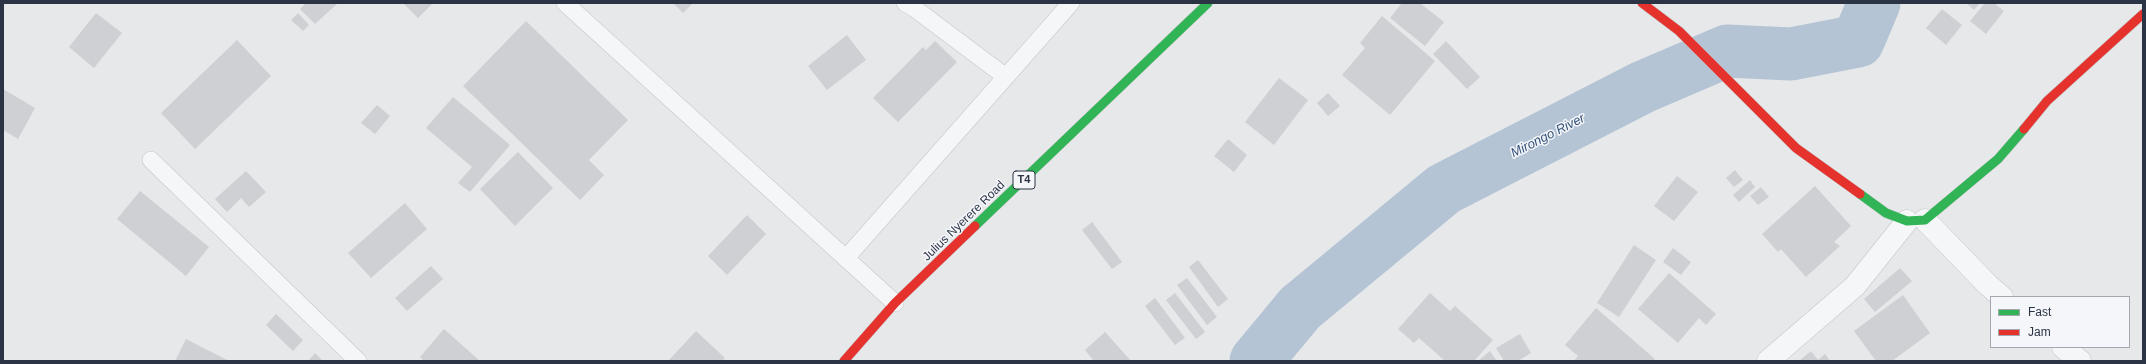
<!DOCTYPE html>
<html>
<head>
<meta charset="utf-8">
<style>
  body { margin:0 }
  #map { position:relative; width:2146px; height:364px; overflow:hidden; background:#e6e8ea; font-family:Arial,sans-serif }
  canvas { display:block }
  .frame { position:absolute; inset:0; border:4px solid #2b3445; pointer-events:none }
  .legend { position:absolute; left:1990px; top:296px; width:140px; height:52px; box-sizing:border-box; background:#f4f6f9; border:1px solid #a4a8b1; margin:0; padding:5px 7px; list-style:none; font-size:12px; color:#2b3445 }
  .legend li { display:flex; align-items:center; gap:8px; height:20px }
  .legend b { width:20px; border:1px solid #a4a8b1 }
</style>
</head>
<body>
<div id="map">
<canvas width="2146" height="364"></canvas>
<div class="frame"></div>
<ul class="legend">
<li><b style="height:5px;background:#30b455"></b>Fast</li>
<li><b style="height:5px;background:#e5322d"></b>Jam</li>
</ul>
</div>
<script>
const g = document.querySelector('canvas').getContext('2d');
g.lineJoin = 'round';
const poly = rows => new Path2D(rows.map(r => 'M' + r).join(''));
function strokePath(path, color, width, dash) { g.strokeStyle = color; g.lineWidth = width; g.lineCap = dash ? 'butt' : 'round'; g.setLineDash(dash || []); g.stroke(path); }
function fill(path, color) { g.fillStyle = color; g.fill(path, 'evenodd'); }
function drawText(font, color, halo, rows, align = 'center') {
  g.font = font + ' Arial,sans-serif'; g.lineWidth = 3; g.setLineDash([]); g.textBaseline = 'middle'; g.strokeStyle = halo; g.fillStyle = color; for (const [text, x, y, turn = 0] of rows) {
    g.save(); g.translate(x, y); g.rotate((+turn || 0) * Math.PI / 180); g.textAlign = isNaN(turn) ? turn : align; if (halo) g.strokeText(text, 0, 0); g.fillText(text, 0, 0); g.restore();
  }
}
strokePath(poly([
  [1256,361,1300,308,1444,189,1643,87,1727,51,1791,54,1858,41,1874,3]
]), '#b4c4d5', 53);
fill(poly([
  [306,3,338,3,315,24,300,9],
  [403,3,433,3,418,18],
  [673,3,693,3,683,13],
  [1402,3,1420,3,1444,22,1425,46,1390,18],
  [1966,3,1980,3,1974,10],
  [1985,3,1994,3,2004,11,1986,34,1970,21],
  [1942,9,1962,25,1946,45,1926,28],
  [96,13,122,33,94,68,69,47],
  [298,13,309,25,303,31,291,20],
  [1382,16,1435,61,1390,115,1342,75,1365,48,1360,43],
  [526,21,628,120,589,160,604,175,580,200,463,86],
  [847,35,866,60,827,90,808,66],
  [237,40,271,76,195,149,161,113],
  [935,41,957,62,898,122,873,98,923,47,926,50],
  [1446,41,1480,77,1467,89,1433,54],
  [1279,78,1308,100,1274,145,1245,122],
  [3,89,35,108,18,139,3,130],
  [1328,93,1340,106,1328,116,1317,103],
  [453,97,510,145,470,192,458,183,472,167,426,128],
  [377,105,390,116,375,134,361,123],
  [1228,139,1247,155,1234,172,1214,156],
  [518,152,553,188,515,226,480,189],
  [1735,170,1743,180,1734,187,1726,178],
  [246,171,266,192,249,207,241,198,227,212,215,199],
  [1677,176,1698,192,1674,221,1654,206],
  [1750,180,1755,187,1739,202,1733,195],
  [1815,186,1851,226,1834,242,1840,246,1806,277,1781,249,1778,252,1762,234],
  [1761,187,1769,197,1758,205,1750,196],
  [140,191,209,247,186,276,117,219],
  [405,203,427,229,371,278,348,253],
  [747,215,766,234,727,275,708,256],
  [1092,222,1122,262,1112,269,1082,230],
  [1634,245,1656,260,1619,317,1597,303],
  [1673,248,1691,262,1681,275,1663,262],
  [1198,260,1228,299,1218,307,1189,267],
  [431,266,443,279,407,311,395,298],
  [1900,268,1912,281,1875,312,1864,299],
  [1669,273,1716,314,1706,325,1699,318,1678,343,1638,309],
  [1187,278,1217,317,1207,325,1177,285],
  [1175,293,1205,332,1196,339,1166,300],
  [1430,293,1450,311,1455,306,1493,340,1474,361,1445,361,1419,338,1414,343,1398,329],
  [1903,295,1930,333,1892,361,1876,361,1854,331],
  [1155,298,1185,338,1175,345,1145,306],
  [1596,308,1655,359,1653,361,1574,361,1578,356,1565,345],
  [276,314,303,340,293,351,266,325],
  [444,329,480,361,424,361,420,357],
  [696,331,725,358,722,361,668,361],
  [1105,332,1131,361,1094,361,1085,350],
  [1520,334,1531,353,1518,361,1504,361,1496,348],
  [186,339,229,361,175,361],
  [1490,351,1497,361,1478,361],
  [1811,351,1818,360,1825,354,1830,361,1799,361],
  [315,353,323,361,308,361]
]), '#ced0d3');
const lane = poly([
  [565,3,895,303],
  [905,3,914,8,1006,77],
  [151,160,358,361],
  [846,258,1071,3]
]);
const street = poly([
  [1925,220,1988,285,2002,297],
  [2063,347,2080,361],
  [1768,361,1855,286,1907,221]
]);
const fast = poly([
  [1860,194,1886,213,1907,221,1925,220,1998,159,2024,129],
  [975,226,1208,3]
]);
const jam = poly([
  [1642,3,1679,31,1796,148,1860,194],
  [2024,129,2047,101,2143,14],
  [844,361,895,303,975,226]
]);
strokePath(lane, '#c4c6c8', 18);
strokePath(street, '#c4c6c8', 23);
strokePath(fast, '#c4c6c8', 10);
strokePath(jam, '#c4c6c8', 10);
strokePath(lane, '#f5f6f7', 17);
strokePath(street, '#f5f6f7', 22);
strokePath(fast, '#30b455', 9);
strokePath(jam, '#e5322d', 9);
for (const [x, y, w] of [
  [1024,180,22]
]) { const box = new Path2D(); box.roundRect(x - w / 2, y - 9, w, 18, 3); g.fillStyle = '#f4f6f9'; g.fill(box); strokePath(box, '#2b3445', 1); }
drawText('bold 11px', '#2b3445', null, [
  ["T4",1024,180]
]);
drawText('12px', '#2b3445', '#f4f6f9', [
  ["Julius Nyerere Road",964,221,-44]
]);
drawText('italic 13px', '#34527a', '#f4f6f9', [
  ["Mirongo River",1548,136,-27]
]);
</script>
</body>
</html>
